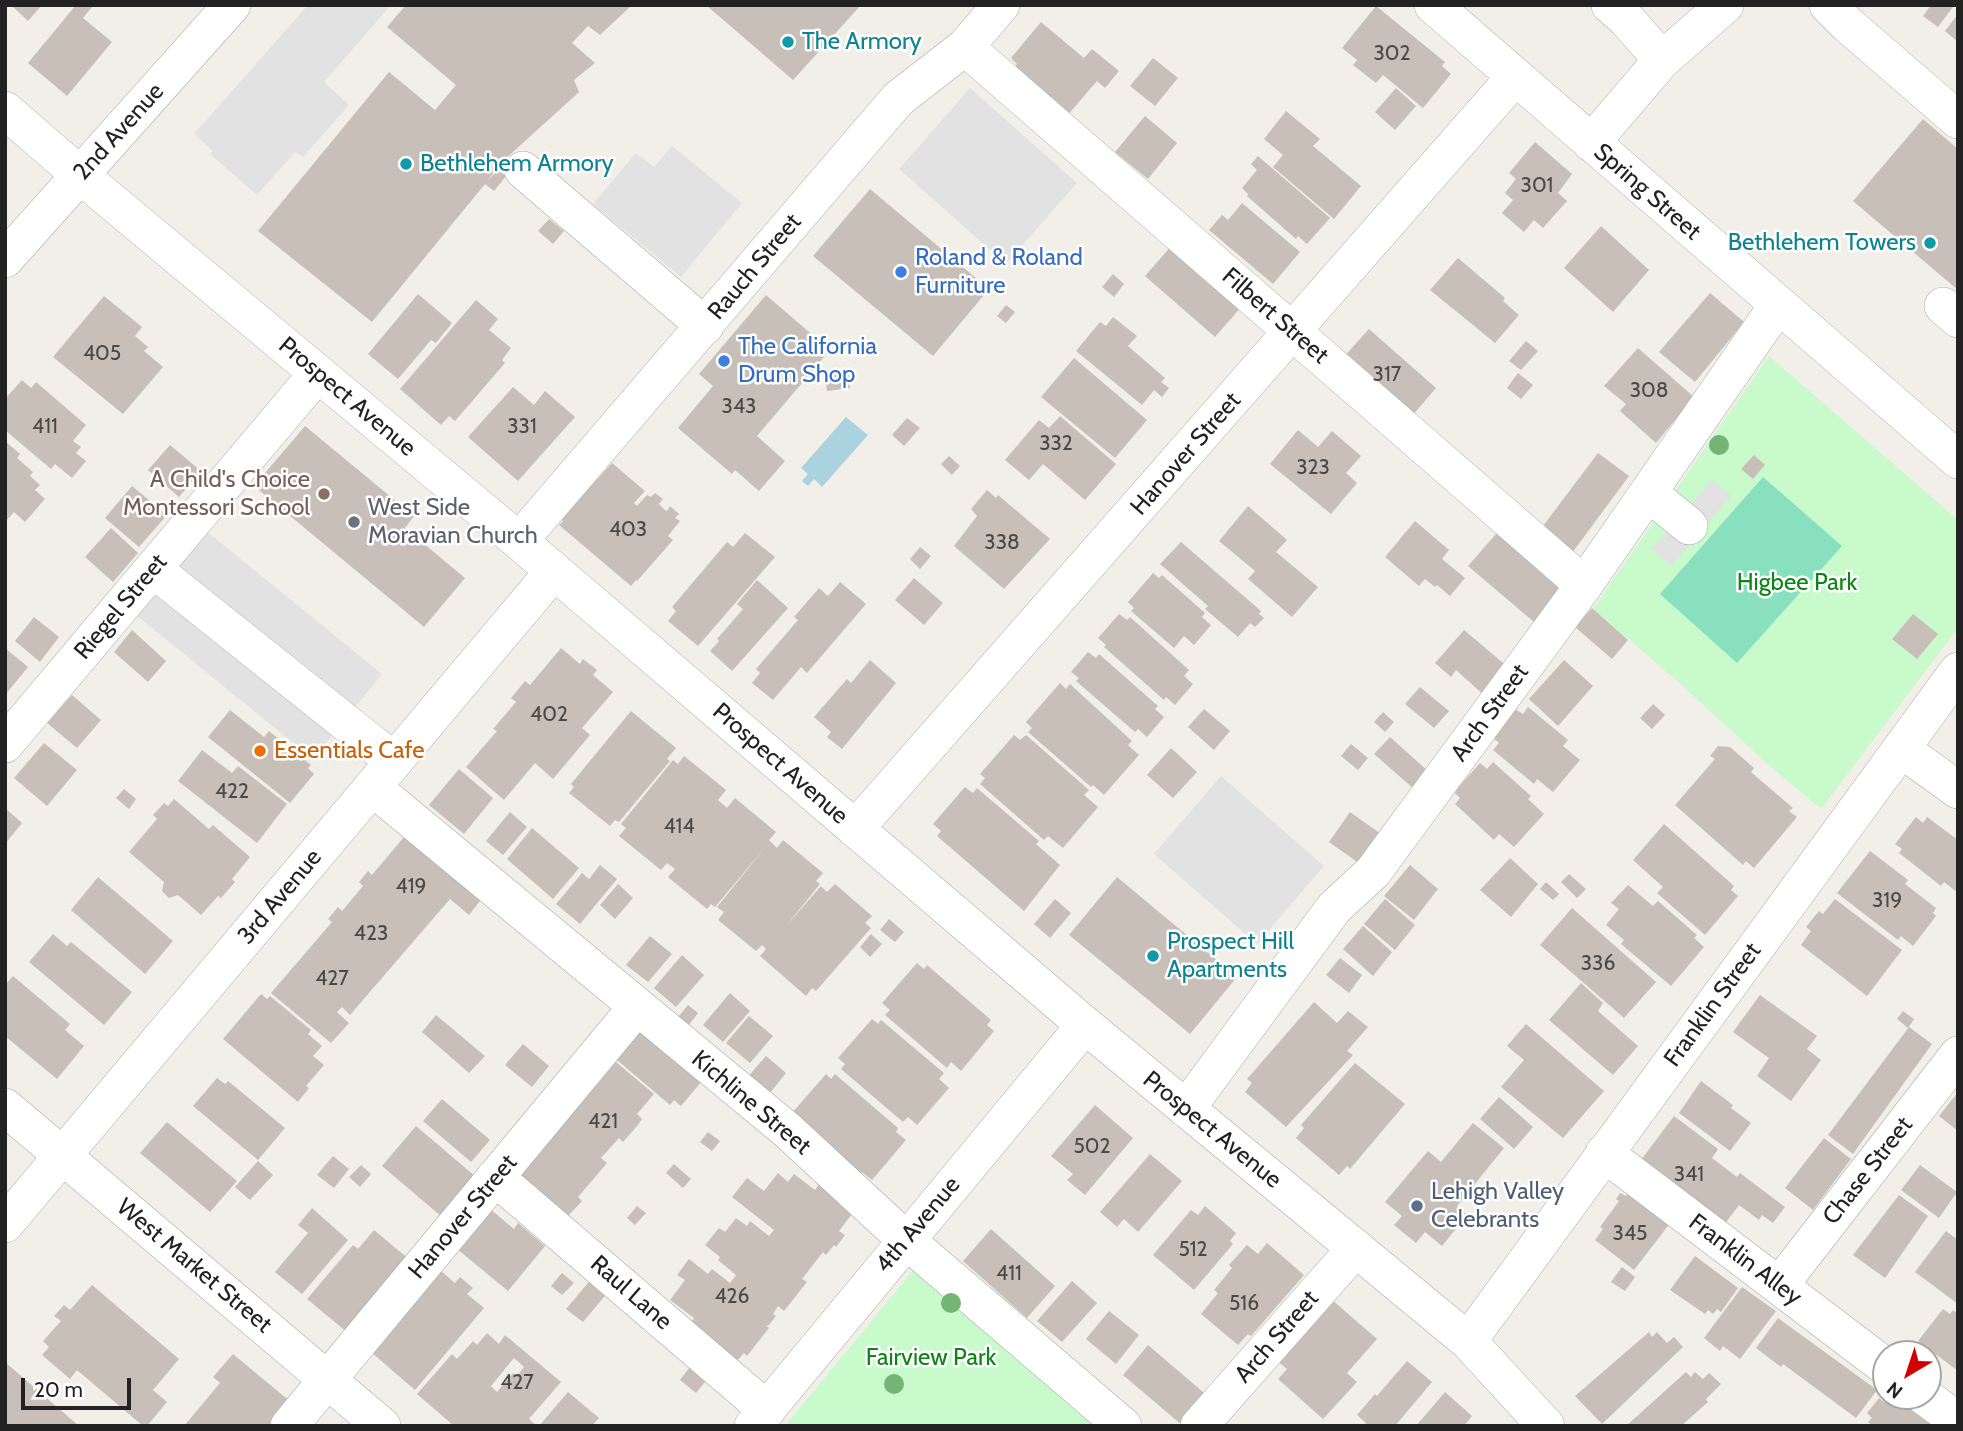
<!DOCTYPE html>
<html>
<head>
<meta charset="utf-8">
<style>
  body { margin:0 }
  #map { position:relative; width:1963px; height:1431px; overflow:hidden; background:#f2efe9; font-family:Cabin,sans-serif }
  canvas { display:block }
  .frame { position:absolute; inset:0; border:7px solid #222; pointer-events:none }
  .north { position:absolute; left:1872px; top:1340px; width:70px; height:70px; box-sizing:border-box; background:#fff; border:2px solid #a7a7a7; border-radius:50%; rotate:219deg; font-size:19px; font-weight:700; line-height:28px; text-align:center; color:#222 }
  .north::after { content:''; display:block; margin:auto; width:24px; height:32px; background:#d40000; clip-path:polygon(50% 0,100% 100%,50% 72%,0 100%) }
  .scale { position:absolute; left:21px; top:1378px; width:110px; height:32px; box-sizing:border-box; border:4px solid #222; border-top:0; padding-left:9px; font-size:21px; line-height:24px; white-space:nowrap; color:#222; -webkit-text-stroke:5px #fff; paint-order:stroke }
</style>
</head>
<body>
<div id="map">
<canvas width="1963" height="1431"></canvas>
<div class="frame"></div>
<div class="north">N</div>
<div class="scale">20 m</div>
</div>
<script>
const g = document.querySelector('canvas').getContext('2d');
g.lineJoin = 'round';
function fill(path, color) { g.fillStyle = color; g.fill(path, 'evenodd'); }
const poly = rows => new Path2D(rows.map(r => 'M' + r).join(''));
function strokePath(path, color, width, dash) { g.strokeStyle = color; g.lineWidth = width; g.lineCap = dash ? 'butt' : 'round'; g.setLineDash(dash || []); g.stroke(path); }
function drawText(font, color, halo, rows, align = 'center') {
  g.font = font + ' Cabin,sans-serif'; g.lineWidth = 5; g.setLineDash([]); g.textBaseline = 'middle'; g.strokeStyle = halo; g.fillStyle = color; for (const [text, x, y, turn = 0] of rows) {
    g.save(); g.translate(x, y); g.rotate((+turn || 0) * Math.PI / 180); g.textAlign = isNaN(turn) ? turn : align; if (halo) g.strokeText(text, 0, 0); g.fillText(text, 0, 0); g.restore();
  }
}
fill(poly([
  [1769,356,1958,520,1958,628,1821,809,1763,760,1674,678,1593,609],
  [915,1268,1099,1426,785,1426]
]), '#c8facc');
fill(poly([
  [1763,477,1842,546,1737,663,1660,594]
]), '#88e0be');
fill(poly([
  [308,5,391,5,324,82,349,105,303,157,295,152,257,195,210,154,213,151,194,134],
  [970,88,1077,183,1006,264,899,169],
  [672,146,742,203,681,277,593,204,636,153,654,167],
  [1712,480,1731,496,1671,566,1652,549],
  [205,530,382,674,313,759,136,615],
  [1221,776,1324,866,1257,944,1154,854]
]), '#e2e2e2');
fill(poly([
  [846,417,868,435,822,487,814,479,808,486,802,481,808,474,801,468]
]), '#aad3df');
fill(poly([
  [11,5,42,5,28,21],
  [76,5,92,7,83,18,112,42,67,96,28,63],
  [406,5,632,5,600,35,588,26,572,43,595,63,574,80,579,92,502,162,487,181,498,170,506,176,494,191,485,184,372,322,258,231,389,72,435,110,456,85,387,27],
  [706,5,861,5,793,80],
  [1931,5,1953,7,1938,27,1923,16],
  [1376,6,1445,62,1442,66,1451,74,1423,108,1383,75,1376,83,1353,65,1357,60,1342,48],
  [1958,14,1958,42,1945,31],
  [1041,22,1084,58,1092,49,1119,71,1105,88,1097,81,1066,117,1011,71,1017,64,1011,58],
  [1153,58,1178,78,1155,106,1130,86],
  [1396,88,1416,106,1395,130,1375,112],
  [1286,111,1320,139,1313,146,1361,186,1334,219,1273,167,1283,155,1264,139],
  [1145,116,1177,143,1148,179,1115,152],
  [1923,119,1958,149,1958,290,1853,201],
  [1535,142,1572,174,1558,193,1567,201,1543,228,1534,220,1524,232,1502,213,1513,200,1505,193,1516,179,1509,173],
  [1258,156,1330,218,1307,244,1298,236,1296,239,1247,196,1248,194,1242,188,1257,170,1251,164],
  [870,189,989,289,933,356,813,256],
  [1242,203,1300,252,1273,284,1209,230,1222,215,1228,220],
  [549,219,564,231,553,244,538,231],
  [1601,226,1649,270,1613,312,1564,268],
  [1173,244,1243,305,1215,337,1145,276],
  [1458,258,1505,298,1503,301,1519,315,1495,343,1430,290],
  [1113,274,1124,284,1114,297,1102,287],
  [1710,293,1744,322,1695,382,1659,352],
  [418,294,452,323,436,343,431,340,398,379,368,354],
  [766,295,830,350,757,436,785,461,759,491,735,470,732,474,678,428,713,386,699,374],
  [104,296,142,327,135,336,148,347,144,351,163,367,123,414,53,357],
  [476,300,498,319,489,330,511,348,502,360,505,363,455,421,449,416,441,425,400,389],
  [1006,305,1015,312,1006,323,997,316],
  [1113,317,1137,336,1128,346,1165,378,1161,382,1169,388,1162,397,1154,390,1142,405,1076,351,1100,322,1106,326],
  [1369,329,1436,388,1406,423,1339,362],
  [1526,341,1538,351,1521,370,1509,361],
  [1638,348,1694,397,1656,443,1620,411,1626,404,1604,386],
  [1074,358,1147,420,1115,458,1041,397],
  [848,370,850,388,827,391,825,373],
  [1518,373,1533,385,1521,399,1507,388],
  [22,380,31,388,36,382,86,425,73,441,81,447,76,453,86,461,72,478,55,464,51,469,5,430,5,399],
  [513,387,534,405,545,391,575,417,518,481,468,437],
  [1060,416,1116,464,1085,500,1043,464,1029,480,1005,460,1039,420,1049,428],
  [907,418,920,428,904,446,892,435],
  [305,426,414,516,405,528,465,578,424,627,254,486],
  [1298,430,1318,447,1332,431,1361,456,1346,473,1357,483,1331,514,1270,464],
  [5,441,20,454,17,458,33,472,30,476,40,485,35,490,45,499,25,522,14,512,5,522],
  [170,445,201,471,179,497,148,470],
  [1598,453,1629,476,1572,553,1540,530],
  [1754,455,1765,465,1753,479,1741,469],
  [949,456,960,466,952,475,941,464],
  [612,463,645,491,634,503,637,506,647,495,651,497,655,493,663,499,659,504,665,510,667,511,670,506,679,514,675,518,680,521,668,536,673,540,637,581,636,580,631,586,559,525,563,521,561,519],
  [132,486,167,515,139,547,105,518],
  [987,490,996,498,998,495,1050,539,1004,589,954,546,977,516,971,509],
  [1248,506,1287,540,1276,552,1318,587,1292,617,1248,579,1255,571,1219,541],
  [1415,521,1449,550,1442,559,1465,578,1450,596,1437,585,1435,587,1425,579,1419,586,1385,557],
  [111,528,138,553,113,582,85,557],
  [1501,528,1533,556,1528,561,1561,590,1534,622,1468,566],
  [745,533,775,557,698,646,668,621,676,611,672,607,727,542,733,547],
  [1181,542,1261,611,1259,614,1264,618,1255,627,1250,623,1238,637,1205,609,1208,606,1160,564],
  [920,547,931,556,920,569,910,559],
  [1153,573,1159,578,1162,575,1205,613,1202,617,1211,625,1194,645,1184,636,1174,648,1131,611,1134,608,1128,602],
  [914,578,943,603,924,625,895,600],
  [757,580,788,608,732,671,710,651,719,641,717,639,743,609,737,604],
  [840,582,866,604,807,673,801,667,773,700,752,683,760,673,756,669,798,620,794,617,819,588,828,596],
  [1592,608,1628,640,1612,659,1575,627],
  [1119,614,1127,620,1130,617,1189,670,1184,676,1193,684,1175,705,1166,697,1164,700,1104,647,1106,645,1098,638],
  [1913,614,1938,634,1917,659,1892,639],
  [34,617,59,637,40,662,15,641],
  [132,630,166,661,148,682,114,652],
  [1464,630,1509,668,1486,697,1456,670,1451,677,1435,663],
  [5,648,28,667,5,695],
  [561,648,580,664,583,659,597,670,593,675,613,692,582,728,590,735,553,779,535,763,504,800,466,767,497,731,493,729,516,702,511,698,525,681,530,685],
  [1088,652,1096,658,1099,654,1158,706,1155,709,1164,717,1147,737,1138,729,1135,732,1076,681,1079,678,1071,672],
  [870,660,896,683,842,749,827,737,831,732,814,717,847,679,851,683],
  [1564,660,1593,686,1558,726,1529,699],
  [1060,683,1066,689,1070,684,1132,741,1128,745,1139,755,1104,795,1093,785,1091,787,1028,732,1032,728,1026,722],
  [1420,687,1449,711,1434,728,1405,704],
  [72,695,101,720,77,748,47,723],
  [1653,704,1665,715,1652,729,1640,718],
  [1528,707,1568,740,1563,746,1580,760,1553,792,1537,779,1534,784,1493,750,1499,743,1492,737,1515,709,1523,714],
  [1204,709,1230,731,1214,750,1188,727],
  [230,710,264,737,269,731,311,765,308,768,314,774,290,803,208,737],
  [631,711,676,748,667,759,670,761,619,822,615,820,610,826,569,793,574,787,571,784],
  [1383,712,1394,722,1385,732,1374,722],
  [1014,735,1020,740,1026,735,1089,790,1084,795,1098,807,1063,848,1048,836,1044,840,980,784,985,778,980,774],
  [1390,737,1428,771,1414,789,1374,754],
  [44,743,77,770,47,806,14,778],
  [1351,744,1368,758,1358,770,1341,756],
  [1718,746,1730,747,1754,768,1751,772,1793,808,1789,811,1797,817,1754,868,1746,861,1743,865,1675,805,1715,759,1710,756],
  [1171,748,1197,772,1173,798,1147,775],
  [202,750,232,773,238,766,287,804,257,843,178,781],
  [684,756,726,790,718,800,727,808,735,798,776,832,769,840,777,848,783,840,823,873,816,881,820,884,786,926,821,886,827,892,835,884,872,916,865,923,871,928,816,991,812,988,806,996,760,956,766,949,762,945,756,951,718,920,724,912,717,907,768,844,715,907,711,904,707,909,668,877,675,869,667,863,661,870,619,836,626,828,621,824,673,760,678,764],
  [1493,762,1531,796,1528,799,1544,814,1514,847,1499,834,1494,840,1455,804,1460,798,1454,792,1480,763,1487,769],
  [459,769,493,798,464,834,429,805],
  [965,787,973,793,977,788,1039,841,1036,844,1060,865,1024,911,937,836,941,831,933,824],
  [124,789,136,799,129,809,116,798],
  [174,799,209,829,213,825,250,857,232,879,235,882,221,898,218,896,201,915,178,895,169,898,162,891,164,882,129,852,157,819,153,815,164,803,168,806],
  [5,808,22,823,5,844],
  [510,812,527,827,503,855,486,841],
  [1350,812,1388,839,1367,869,1329,842],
  [1916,817,1923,823,1927,817,1958,840,1958,893,1944,882,1941,886,1899,853,1902,849,1895,844],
  [415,824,487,892,469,915,450,899,350,1015,342,1007,337,1012,349,1023,331,1043,271,993,332,922,328,919,338,907,342,911,363,886,359,882,368,871,372,875],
  [1664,824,1734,886,1731,890,1738,896,1705,935,1657,893,1663,887,1633,860],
  [532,828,579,868,553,899,507,859],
  [1870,851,1908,880,1905,884,1936,908,1933,913,1936,916,1913,946,1901,936,1898,940,1837,893],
  [1510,858,1538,884,1511,917,1480,890],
  [600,865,617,879,580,924,556,904,582,873,589,879],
  [1410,865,1438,889,1414,920,1384,896],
  [1569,874,1586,889,1577,898,1561,882],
  [98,877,173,941,145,974,71,910],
  [1117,877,1237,977,1190,1034,1069,935],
  [1546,882,1559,894,1553,900,1540,889],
  [618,884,633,898,615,919,600,905],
  [1628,885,1653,906,1658,901,1697,935,1694,938,1704,947,1671,986,1621,944,1624,940,1606,925,1619,909,1611,903],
  [1055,899,1071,913,1050,938,1034,924],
  [1385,899,1415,925,1395,950,1364,924],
  [1835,899,1902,950,1867,996,1801,945,1811,931,1806,927,1819,911,1823,914],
  [1572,908,1656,982,1624,1018,1540,945],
  [889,919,904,932,895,942,880,930],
  [1363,926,1392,952,1373,976,1343,949],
  [53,934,67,946,71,942,132,992,104,1025,29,962],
  [871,934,882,944,870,957,860,947],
  [650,936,672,954,648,982,626,965],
  [682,955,704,975,676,1007,654,988],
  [1340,958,1362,975,1349,993,1326,975],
  [917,963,924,969,927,965,991,1020,987,1025,994,1031,961,1071,951,1062,947,1068,885,1015,890,1010,882,1003],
  [13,976,70,1024,65,1030,84,1046,57,1079,5,1036,5,985],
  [1581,983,1603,1003,1598,1011,1638,1046,1613,1075,1549,1020],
  [730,993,750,1011,723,1042,703,1025],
  [261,994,267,999,270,996,311,1030,308,1034,322,1046,313,1056,324,1065,306,1086,309,1088,298,1102,223,1039],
  [1760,995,1817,1036,1807,1049,1821,1060,1791,1101,1757,1076,1769,1058,1733,1032],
  [1314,1002,1337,1023,1348,1011,1368,1027,1347,1051,1353,1055,1286,1127,1245,1092,1252,1083,1247,1079],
  [688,1005,698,1013,688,1026,678,1017],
  [1903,1011,1914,1019,1908,1028,1897,1019],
  [436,1015,485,1056,469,1073,422,1032],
  [749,1016,773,1036,750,1063,726,1043],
  [872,1019,878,1024,881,1020,944,1073,939,1079,949,1088,917,1125,908,1117,903,1122,841,1069,845,1064,838,1058],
  [648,1021,702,1081,681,1106,674,1100,670,1105,617,1060],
  [1526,1024,1604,1091,1563,1138,1501,1087,1524,1060,1507,1046],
  [1909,1027,1932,1044,1853,1154,1828,1135],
  [523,1044,549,1066,532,1087,505,1065],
  [766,1056,786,1073,766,1098,745,1080],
  [616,1062,654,1094,637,1114,642,1119,637,1126,623,1142,619,1138,601,1158,607,1163,578,1197,582,1201,568,1216,518,1178],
  [1355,1063,1405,1104,1350,1169,1347,1166,1339,1175,1296,1138,1304,1128,1301,1125],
  [826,1074,831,1079,835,1074,898,1128,896,1132,906,1140,872,1180,862,1172,857,1177,792,1113],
  [217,1078,225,1084,228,1081,285,1128,258,1160,193,1106],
  [1701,1081,1733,1105,1731,1108,1751,1123,1730,1151,1679,1113],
  [1958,1092,1958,1131,1939,1116],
  [1499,1097,1533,1127,1514,1149,1480,1119],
  [442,1099,490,1140,471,1162,423,1121],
  [1095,1105,1133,1138,1085,1195,1067,1180,1073,1174,1051,1156],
  [1674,1116,1718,1149,1712,1158,1737,1177,1740,1173,1785,1207,1773,1223,1762,1215,1759,1220,1739,1205,1716,1236,1635,1168],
  [167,1122,237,1181,210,1212,140,1153],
  [1473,1123,1504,1148,1457,1206,1467,1215,1442,1246,1425,1232,1416,1243,1394,1225,1402,1216,1385,1202,1428,1151,1441,1162],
  [416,1126,476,1177,442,1217,382,1166],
  [708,1132,720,1141,712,1151,700,1142],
  [1824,1138,1851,1159,1813,1210,1785,1188],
  [1150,1154,1182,1181,1138,1232,1124,1219,1117,1227,1100,1212],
  [333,1156,349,1169,334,1188,317,1175],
  [258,1161,273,1175,250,1200,235,1187],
  [674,1164,691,1179,683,1188,666,1173],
  [361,1165,371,1174,360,1187,349,1177],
  [1920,1165,1957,1192,1939,1218,1901,1190],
  [778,1173,788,1182,794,1174,815,1190,820,1183,855,1210,839,1231,845,1235,836,1247,834,1245,826,1255,823,1252,802,1279,807,1282,784,1311,778,1306,773,1314,776,1316,768,1326,765,1325,769,1328,747,1356,744,1353,737,1361,689,1325,694,1318,670,1300,685,1280,677,1275,689,1259,708,1274,712,1269,730,1283,736,1275,718,1260,720,1257,705,1245,719,1228,725,1232,736,1218,747,1226,750,1221,769,1236,774,1230,732,1197,747,1178,764,1191],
  [1630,1191,1671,1222,1634,1270,1595,1240,1603,1229,1600,1227,1619,1201,1616,1199,1620,1193,1626,1196],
  [1899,1195,1928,1216,1885,1278,1853,1255],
  [637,1206,646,1213,635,1225,627,1218],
  [1205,1206,1236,1233,1230,1241,1233,1244,1194,1290,1153,1255,1191,1210,1198,1215],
  [312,1208,348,1240,302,1294,275,1272,308,1233,298,1225],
  [489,1208,514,1229,518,1223,545,1246,508,1291,456,1248],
  [991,1229,1055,1286,1027,1318,963,1261],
  [374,1230,411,1261,348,1333,307,1299,353,1245,358,1249],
  [1946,1231,1958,1240,1958,1304,1915,1272],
  [1267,1243,1304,1275,1251,1336,1248,1334,1238,1345,1201,1314,1218,1293,1214,1290,1232,1268,1229,1265,1247,1245,1258,1254],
  [1695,1256,1738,1288,1721,1312,1717,1309,1713,1314,1708,1310,1705,1314,1670,1290],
  [434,1265,455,1283,460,1277,473,1288,467,1294,484,1308,415,1390,364,1346],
  [1622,1267,1635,1277,1625,1291,1611,1282],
  [562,1273,574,1283,562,1295,551,1286],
  [593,1277,609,1291,583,1322,566,1309],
  [1072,1281,1097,1303,1062,1342,1037,1321],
  [92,1285,179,1359,153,1390,167,1402,147,1426,143,1426,77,1370,70,1379,42,1355,49,1347,43,1341,61,1321,54,1316,64,1305,70,1310],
  [1742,1287,1776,1311,1740,1359,1723,1346,1720,1351,1704,1338],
  [1331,1299,1377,1339,1347,1373,1357,1382,1323,1419,1278,1379,1287,1369,1277,1361],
  [1943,1309,1950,1314,1953,1310,1958,1314,1958,1371,1918,1341],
  [1109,1311,1139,1335,1116,1364,1086,1339],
  [1778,1318,1877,1390,1856,1418,1783,1364,1781,1367,1756,1348],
  [1649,1332,1652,1337,1657,1332,1667,1343,1674,1337,1683,1347,1602,1424,1575,1396],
  [487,1333,499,1344,505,1335,561,1382,529,1419,537,1426,454,1426,417,1394,452,1354,457,1359,473,1341,477,1345],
  [514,1358,524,1367,517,1376,513,1373,497,1392,491,1386],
  [1148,1345,1210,1398,1183,1426,1123,1375],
  [233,1354,292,1403,274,1426,184,1426,220,1383,213,1377],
  [1407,1361,1432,1382,1395,1426,1364,1426,1366,1423,1357,1415,1375,1394,1377,1396],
  [5,1362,79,1426,5,1426],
  [693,1363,709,1377,696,1393,680,1380],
  [1686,1372,1691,1377,1695,1372,1703,1379,1709,1373,1721,1384,1706,1399,1708,1402,1681,1426,1626,1426],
  [568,1392,599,1418,592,1426,539,1426],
  [1445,1392,1472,1416,1464,1426,1416,1426],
  [1889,1396,1909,1396,1936,1417,1929,1426,1873,1426,1868,1422,1872,1418,1867,1413,1879,1398,1884,1402]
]), '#c7bfb8');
const minor = poly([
  [1433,5,1958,460],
  [1828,5,1847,24,1958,120],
  [965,47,1584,585],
  [1662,60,1725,5],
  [5,110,80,175,519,541,1085,1025,1468,1341,1546,1426],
  [1591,143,1662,60,1627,20,1610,5],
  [523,170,705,326],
  [5,259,232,5],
  [1943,306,1958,319],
  [1649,493,1689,526],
  [519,541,898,99,965,47,1001,5],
  [153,569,394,761],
  [5,744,318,373],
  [1901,749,1958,790],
  [372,787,787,1130,906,1240,1123,1426],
  [855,829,1515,77],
  [5,1107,382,1426],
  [1186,1109,1334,908,1373,872,1584,585,1778,305],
  [1604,1153,1886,1367],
  [495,1177,767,1410],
  [5,1224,554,571],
  [1779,1286,1958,1055],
  [1468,1341,1958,671],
  [1924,1396,1958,1421],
  [289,1426,636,1008],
  [753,1426,1085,1025],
  [1199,1426,1356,1248]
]);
strokePath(minor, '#a9a9a9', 38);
strokePath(minor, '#fff', 37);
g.fillStyle = '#74b475';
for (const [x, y] of [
  [1719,445],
  [951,1303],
  [894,1384]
]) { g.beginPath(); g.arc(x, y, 10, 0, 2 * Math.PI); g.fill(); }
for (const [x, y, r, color] of [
  [788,42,7,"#0f9aa8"],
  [406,164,7,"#0f9aa8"],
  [1930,243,7,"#0f9aa8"],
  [901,272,7,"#3f7fe0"],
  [724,361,7,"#3f7fe0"],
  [324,494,7,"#8d6e63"],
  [354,522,7,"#6b7280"],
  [260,751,7,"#e8710a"],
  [1153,956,7,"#0f9aa8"],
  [1417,1206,7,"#5c6f8a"]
]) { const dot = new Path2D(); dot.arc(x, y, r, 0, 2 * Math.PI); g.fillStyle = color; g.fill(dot); strokePath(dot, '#fff', 2.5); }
drawText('21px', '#4b4948', null, [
  ["302",1392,54],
  ["301",1537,186],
  ["405",102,354],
  ["317",1387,375],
  ["308",1649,391],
  ["343",739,407],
  ["411",45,427],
  ["331",522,427],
  ["332",1056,444],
  ["323",1313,468],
  ["403",628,530],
  ["338",1002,543],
  ["402",549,715],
  ["422",232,792],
  ["414",679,827],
  ["419",411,887],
  ["319",1887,901],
  ["423",371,934],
  ["336",1598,964],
  ["427",332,979],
  ["421",603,1122],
  ["502",1092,1147],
  ["341",1689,1175],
  ["345",1630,1234],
  ["512",1193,1250],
  ["411",1009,1274],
  ["426",732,1297],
  ["516",1244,1304],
  ["427",517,1383]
]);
drawText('24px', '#0d838f', '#fff', [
  ["The Armory",802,42],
  ["Bethlehem Armory",420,164],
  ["Bethlehem Towers",1916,243,"right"],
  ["Prospect Hill",1167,942],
  ["Apartments",1167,970]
], 'left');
drawText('24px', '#222', '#fff', [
  ["2nd Avenue",119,132,-48],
  ["Spring Street",1647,192,41],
  ["Rauch Street",755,267,-50],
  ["Filbert Street",1275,316,41],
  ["Prospect Avenue",347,397,40],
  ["Hanover Street",1186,454,-49],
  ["Riegel Street",121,607,-50],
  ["Arch Street",1490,713,-54],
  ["Prospect Avenue",780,764,41],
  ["3rd Avenue",280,897,-50],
  ["Franklin Street",1713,1005,-54],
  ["Kichline Street",751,1103,40],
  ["Prospect Avenue",1212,1130,39],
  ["Chase Street",1868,1171,-52],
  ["Hanover Street",463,1217,-50],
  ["4th Avenue",918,1225,-50],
  ["Franklin Alley",1745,1260,37],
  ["West Market Street",194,1266,40],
  ["Raul Lane",631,1293,41],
  ["Arch Street",1277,1337,-49]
]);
drawText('24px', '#366cbe', '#fff', [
  ["Roland & Roland",915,258],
  ["Furniture",915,286],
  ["The California",738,347],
  ["Drum Shop",738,375]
], 'left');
drawText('24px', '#785e54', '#fff', [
  ["A Child's Choice",310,480],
  ["Montessori School",310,508]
], 'right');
drawText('24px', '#5b616d', '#fff', [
  ["West Side",368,508],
  ["Moravian Church",368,536]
], 'left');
drawText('24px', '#0c8416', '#fff', [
  ["Higbee Park",1797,583],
  ["Fairview Park",931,1358]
]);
drawText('24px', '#c56008', '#fff', [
  ["Essentials Cafe",274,751]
], 'left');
drawText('24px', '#4e5e75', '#fff', [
  ["Lehigh Valley",1431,1192],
  ["Celebrants",1431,1220]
], 'left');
</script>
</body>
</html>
